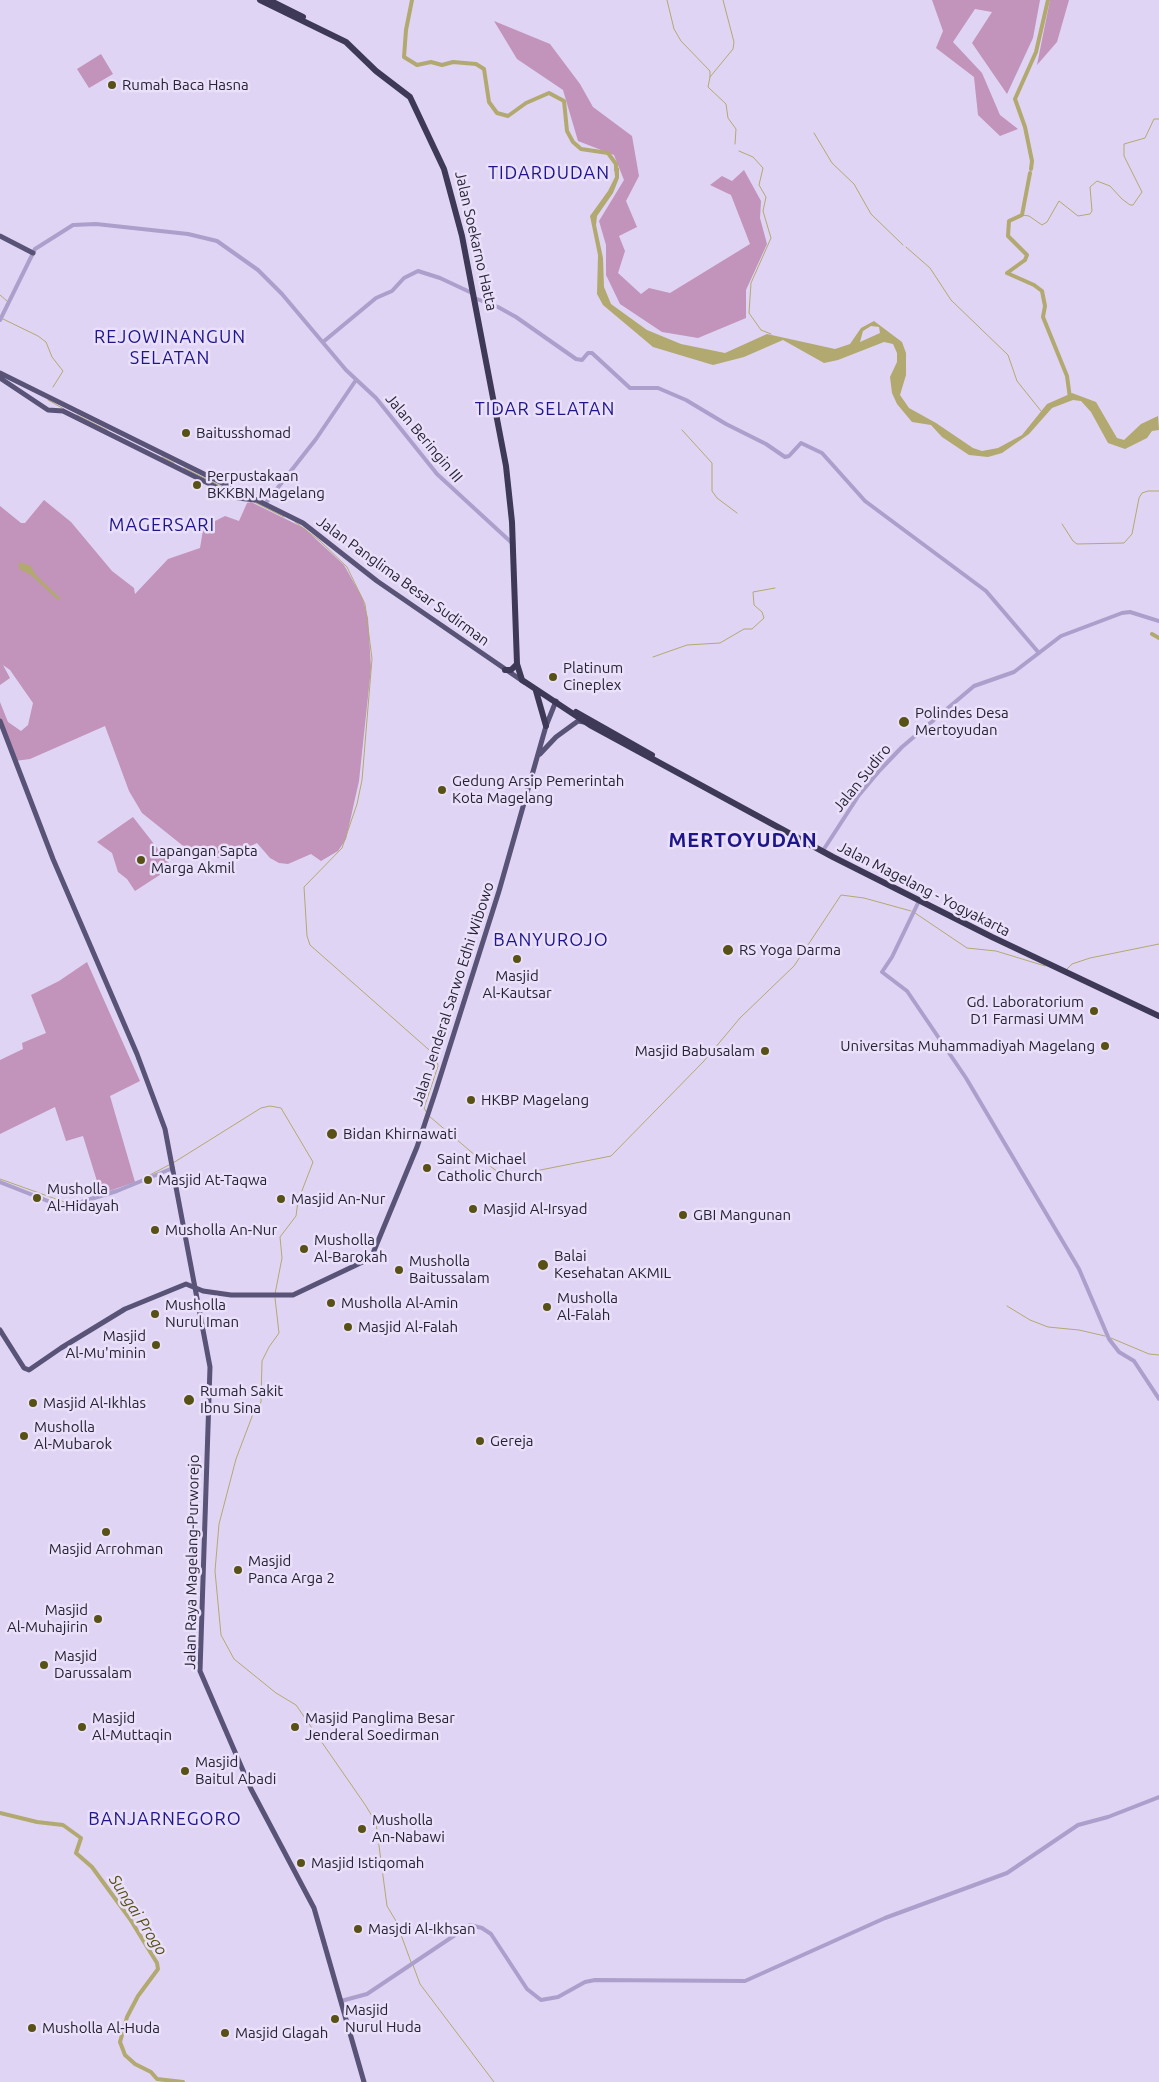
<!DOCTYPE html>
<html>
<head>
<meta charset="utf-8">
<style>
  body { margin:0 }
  canvas { display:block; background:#dfd4f3 }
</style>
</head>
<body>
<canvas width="1159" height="2082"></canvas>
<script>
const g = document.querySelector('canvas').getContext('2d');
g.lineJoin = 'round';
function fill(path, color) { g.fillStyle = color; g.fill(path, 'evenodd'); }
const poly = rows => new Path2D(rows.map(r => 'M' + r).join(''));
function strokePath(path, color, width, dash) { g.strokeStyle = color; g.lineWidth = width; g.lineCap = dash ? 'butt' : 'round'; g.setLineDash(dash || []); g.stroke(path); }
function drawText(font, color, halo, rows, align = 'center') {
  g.font = font + ' Ubuntu,sans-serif'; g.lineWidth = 5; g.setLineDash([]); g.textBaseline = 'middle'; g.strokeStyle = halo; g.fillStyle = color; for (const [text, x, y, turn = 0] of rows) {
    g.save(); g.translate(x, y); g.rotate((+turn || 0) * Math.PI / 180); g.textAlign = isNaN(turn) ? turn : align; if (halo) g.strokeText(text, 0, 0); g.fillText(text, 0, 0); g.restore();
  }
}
fill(poly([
  [932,0,1040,0,1033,38,1007,94,972,43,992,12,975,9,953,42,982,73,1000,115,1018,129,1000,136,978,115,974,77,936,48,943,31],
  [1050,0,1069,0,1057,42,1037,65],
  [494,21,550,44,580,84,593,107,632,136,639,176,626,201,637,227,619,236,625,251,618,273,641,294,649,288,670,293,750,244,731,195,710,185,722,176,732,181,744,170,761,201,760,218,767,244,746,290,746,318,698,338,662,332,620,304,606,275,606,245,599,221,624,180,614,155,578,141,563,90,517,59],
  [101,54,113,74,89,88,77,69],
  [44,500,71,522,112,571,134,588,135,594,168,559,200,548,203,530,215,521,225,516,239,521,247,503,251,502,304,528,344,565,363,599,368,618,371,668,359,781,346,839,338,851,321,861,311,854,288,864,279,863,270,858,257,843,229,856,219,858,205,857,182,845,142,813,129,791,105,726,30,759,15,761,0,719,0,702,8,722,21,731,28,725,33,703,10,670,3,665,10,678,0,685,0,506,21,523,25,523],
  [133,817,172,867,135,891,127,879,118,872,112,853,97,842],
  [87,962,140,1081,110,1096,135,1182,101,1194,83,1136,66,1141,55,1107,0,1134,0,1060,23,1049,22,1043,46,1033,31,995,59,981]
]), '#c293bb');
fill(poly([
  [614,164,619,168,619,178,613,193,597,216,596,225,603,258,604,287,611,304,647,330,681,344,725,353,767,334,835,349,850,344,861,328,874,321,902,342,906,353,906,375,900,395,909,408,936,423,973,448,982,451,998,448,1022,435,1047,404,1072,393,1096,402,1117,438,1124,440,1141,424,1158,416,1159,430,1152,431,1147,438,1125,449,1108,443,1091,412,1081,401,1073,400,1052,408,1029,434,1002,453,988,457,969,455,942,437,931,425,912,422,897,404,892,393,890,377,897,362,897,353,893,344,884,342,838,360,824,363,783,340,744,357,713,365,653,347,603,305,597,294,598,255,590,216,608,191,615,177],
  [871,326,879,327,880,333,860,342,863,331],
  [19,562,31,566,35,574,61,599,58,600,31,575,19,569]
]), '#b2a970');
strokePath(poly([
  [667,0,674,29,681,41,710,71,710,77],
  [723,0,734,42,733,49,710,77,708,87,726,104,728,118,736,129,735,144],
  [814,133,832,163,854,184,871,214,903,245],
  [739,151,753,157,763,168,759,185,766,197,763,211,771,238,751,283,749,313,761,330,771,334],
  [1022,215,1029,216,1042,225,1047,222,1059,201,1078,216,1090,214,1092,211,1090,187,1097,181,1110,186,1122,199,1130,205,1133,205,1142,192,1124,156,1124,144,1145,138,1154,119,1159,119],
  [906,247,930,268,951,300,1008,355,1017,381,1041,411],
  [0,295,7,301],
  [1,318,38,336,46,342,52,357,63,371,53,387],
  [48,400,64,409],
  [77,415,107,430],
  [682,430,712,463,712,491,717,498,737,513],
  [162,457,174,463],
  [184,468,239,495],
  [254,502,284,517],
  [295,522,319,540,347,567,365,604,372,659,362,780,357,804,342,848,304,887,307,936,310,945,436,1056,438,1066,424,1108,427,1113],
  [1062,524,1073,541,1077,544,1124,543,1132,534,1139,498,1142,493,1148,491,1159,491],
  [653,657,687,645,720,643,744,629,752,629,764,618,762,612,754,605,753,592,775,588],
  [915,913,967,948,996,951,1045,966],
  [1067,969,1072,964,1090,958,1159,944],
  [429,1116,476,1156,505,1177,611,1156,704,1061,740,1018,794,966,841,895,864,898,911,911],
  [173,1163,261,1108,270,1106,281,1108,313,1162,298,1201,296,1216,280,1237,282,1258,275,1294],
  [144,1178,169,1165],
  [0,1179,70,1204],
  [275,1298,279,1333,269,1347,262,1361,261,1402,253,1414,236,1459,219,1524,215,1571,221,1635,234,1659,276,1693,296,1705,366,1806,376,1823,387,1906,396,1921,411,1962],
  [1007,1306,1030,1320,1048,1327,1079,1330,1105,1336],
  [1111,1338,1149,1354,1159,1355],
  [413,1965,420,1984,494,2082]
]), '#b2a970', 1);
strokePath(poly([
  [412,0,406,30,404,57,417,65,431,62,442,65,453,62,476,64,484,69,489,102,497,113,508,116,526,103,549,93,564,101,567,131,573,142,581,149,608,153,616,164,616,170],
  [1031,169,1032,161,1025,127,1015,99,1036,52,1048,0],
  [1030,173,1022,215,1009,221,1008,236,1027,255,1025,260,1007,273,1034,285,1042,291,1045,306,1043,317,1067,376,1070,398],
  [1152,634,1159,638],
  [0,1813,37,1822,63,1825,81,1838,76,1853,92,1867,130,1919,157,1963,158,1969,138,1996,127,2017,120,2042,125,2055,135,2064,151,2072,157,2079,183,2082]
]), '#b2a970', 4);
strokePath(poly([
  [477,299,498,307,516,317,576,359,582,360,588,353,592,353,630,388,658,388,686,400,726,424,766,444,785,457,789,456,801,443,822,453,865,501,986,591,1039,653],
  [0,320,35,249,73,225,96,224,188,234,217,241,258,270,282,294,346,370,376,398,437,474,513,544],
  [323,342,376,298,392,291,404,278,418,271,440,278,472,293],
  [265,504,316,439,356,380],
  [824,849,859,795,880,770,902,747,974,686,1014,672,1061,636,1122,613,1130,612,1159,621],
  [919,901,892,957,882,972,907,991,966,1078,1079,1269,1109,1339,1119,1352,1134,1361,1159,1399],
  [0,1182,58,1205,68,1206,117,1191,173,1168],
  [341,2001,367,1994,470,1925,482,1928,491,1934,527,1989,541,2000,558,1997,585,1982,595,1980,745,1981,885,1918,1007,1873,1078,1825,1108,1817,1159,1797]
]), '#ac9fcb', 4);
strokePath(poly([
  [0,236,33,253],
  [0,373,303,523,377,581,524,682],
  [0,378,48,410,63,411,238,498,255,500],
  [0,721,53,859,137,1054,165,1129,210,1367,200,1671,251,1789,314,1908,364,2082],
  [540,754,556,737,578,721,584,722],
  [0,1330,24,1368,29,1370,61,1348,125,1309,186,1284,203,1291,231,1295,293,1295,371,1258,417,1147,436,1090,499,891,546,726,556,701]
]), '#595377', 5);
strokePath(poly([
  [260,0,346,42,376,71,410,97,444,169,462,236,506,466,512,522,517,664,522,680,590,725,833,857,992,937,1159,1016],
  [269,0,303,17],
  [505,670,511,670,517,664],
  [536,691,546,726],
  [576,712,652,755]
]), '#3d3956', 6);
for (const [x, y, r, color] of [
  [112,85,5,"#585116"],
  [186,433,5,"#585116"],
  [197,485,5,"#585116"],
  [553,677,5,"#585116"],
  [904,722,6,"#585116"],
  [442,790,5,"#585116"],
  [141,860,5,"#585116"],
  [728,950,6,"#585116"],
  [517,959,5,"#585116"],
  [1094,1011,5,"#585116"],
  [1105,1046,5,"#585116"],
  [765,1051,5,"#585116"],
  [471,1100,5,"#585116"],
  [332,1134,6,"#585116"],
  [427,1168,5,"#585116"],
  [148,1180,5,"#585116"],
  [37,1198,5,"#585116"],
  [281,1199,5,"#585116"],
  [473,1209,5,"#585116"],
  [683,1215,5,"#585116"],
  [155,1230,5,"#585116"],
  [304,1249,5,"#585116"],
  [543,1265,6,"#585116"],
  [399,1270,5,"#585116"],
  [331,1303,5,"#585116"],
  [547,1307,5,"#585116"],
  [155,1314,5,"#585116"],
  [348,1327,5,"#585116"],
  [156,1345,5,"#585116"],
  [189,1400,6,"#585116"],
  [33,1403,5,"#585116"],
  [24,1436,5,"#585116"],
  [480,1441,5,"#585116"],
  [106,1532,5,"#585116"],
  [238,1570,5,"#585116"],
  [98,1619,5,"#585116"],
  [44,1665,5,"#585116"],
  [82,1727,5,"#585116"],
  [295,1727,5,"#585116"],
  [185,1771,5,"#585116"],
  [362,1829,5,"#585116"],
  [301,1863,5,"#585116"],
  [358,1929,5,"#585116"],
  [335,2019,5,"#585116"],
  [32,2028,5,"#585116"],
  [225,2033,5,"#585116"]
]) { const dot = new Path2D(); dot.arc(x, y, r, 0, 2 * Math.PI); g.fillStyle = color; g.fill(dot); strokePath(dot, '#eae0fa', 2); }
drawText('15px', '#262334', '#eae0fa', [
  ["Rumah Baca Hasna",122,85],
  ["Baitusshomad",196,433],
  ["Perpustakaan",207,476],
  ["BKKBN Magelang",207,493],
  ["Platinum",563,668],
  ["Cineplex",563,685],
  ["Polindes Desa",915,713],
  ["Mertoyudan",915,730],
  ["Gedung Arsip Pemerintah",452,781],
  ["Kota Magelang",452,798],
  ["Lapangan Sapta",151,851],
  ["Marga Akmil",151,868],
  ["RS Yoga Darma",739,950],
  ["Masjid",517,976,"center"],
  ["Al-Kautsar",517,993,"center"],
  ["Gd. Laboratorium",1084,1002,"right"],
  ["D1 Farmasi UMM",1084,1019,"right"],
  ["Universitas Muhammadiyah Magelang",1095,1046,"right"],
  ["Masjid Babusalam",755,1051,"right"],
  ["HKBP Magelang",481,1100],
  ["Bidan Khirnawati",343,1134],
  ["Saint Michael",437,1159],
  ["Catholic Church",437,1176],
  ["Masjid At-Taqwa",158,1180],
  ["Musholla",47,1189],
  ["Al-Hidayah",47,1206],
  ["Masjid An-Nur",291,1199],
  ["Masjid Al-Irsyad",483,1209],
  ["GBI Mangunan",693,1215],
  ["Musholla An-Nur",165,1230],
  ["Musholla",314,1240],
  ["Al-Barokah",314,1257],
  ["Balai",554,1256],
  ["Kesehatan AKMIL",554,1273],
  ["Musholla",409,1261],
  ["Baitussalam",409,1278],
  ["Musholla",557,1298],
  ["Al-Falah",557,1315],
  ["Musholla Al-Amin",341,1303],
  ["Musholla",165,1305],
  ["Nurul Iman",165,1322],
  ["Masjid Al-Falah",358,1327],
  ["Masjid",146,1336,"right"],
  ["Al-Mu'minin",146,1353,"right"],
  ["Rumah Sakit",200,1391],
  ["Ibnu Sina",200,1408],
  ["Masjid Al-Ikhlas",43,1403],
  ["Musholla",34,1427],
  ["Al-Mubarok",34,1444],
  ["Gereja",490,1441],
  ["Masjid Arrohman",106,1549,"center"],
  ["Masjid",248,1561],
  ["Panca Arga 2",248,1578],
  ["Masjid",88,1610,"right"],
  ["Al-Muhajirin",88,1627,"right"],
  ["Masjid",54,1656],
  ["Darussalam",54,1673],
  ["Masjid",92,1718],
  ["Al-Muttaqin",92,1735],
  ["Masjid Panglima Besar",305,1718],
  ["Jenderal Soedirman",305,1735],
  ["Masjid",195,1762],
  ["Baitul Abadi",195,1779],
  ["Musholla",372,1820],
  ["An-Nabawi",372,1837],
  ["Masjid Istiqomah",311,1863],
  ["Masjdi Al-Ikhsan",368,1929],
  ["Masjid",345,2010],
  ["Nurul Huda",345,2027],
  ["Musholla Al-Huda",42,2028],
  ["Masjid Glagah",235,2033]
], 'left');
drawText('15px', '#262334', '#eae0fa', [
  ["Jalan Soekarno Hatta",476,241,77],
  ["Jalan Beringin III",424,438,50],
  ["Jalan Panglima Besar Sudirman",403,581,36],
  ["Jalan Sudiro",862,778,-51],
  ["Jalan Magelang - Yogyakarta",924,889,27],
  ["Jalan Jenderal Sarwo Edhi Wibowo",453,994,-72],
  ["Jalan Raya Magelang-Purworejo",192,1562,-89]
]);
drawText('italic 16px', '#585116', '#eae0fa', [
  ["Sungai Progo",138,1915,57]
]);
g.letterSpacing = '1px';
drawText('18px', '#1d158a', '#eae0fa', [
  ["TIDARDUDAN",549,173],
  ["REJOWINANGUN",170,337],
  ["SELATAN",170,358],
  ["TIDAR SELATAN",545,409],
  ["MAGERSARI",162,525],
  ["BANYUROJO",551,940],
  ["BANJARNEGORO",165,1819]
]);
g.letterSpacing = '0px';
g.letterSpacing = '1px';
drawText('bold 20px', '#1d158a', '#eae0fa', [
  ["MERTOYUDAN",743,840]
]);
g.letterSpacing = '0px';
</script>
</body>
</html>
